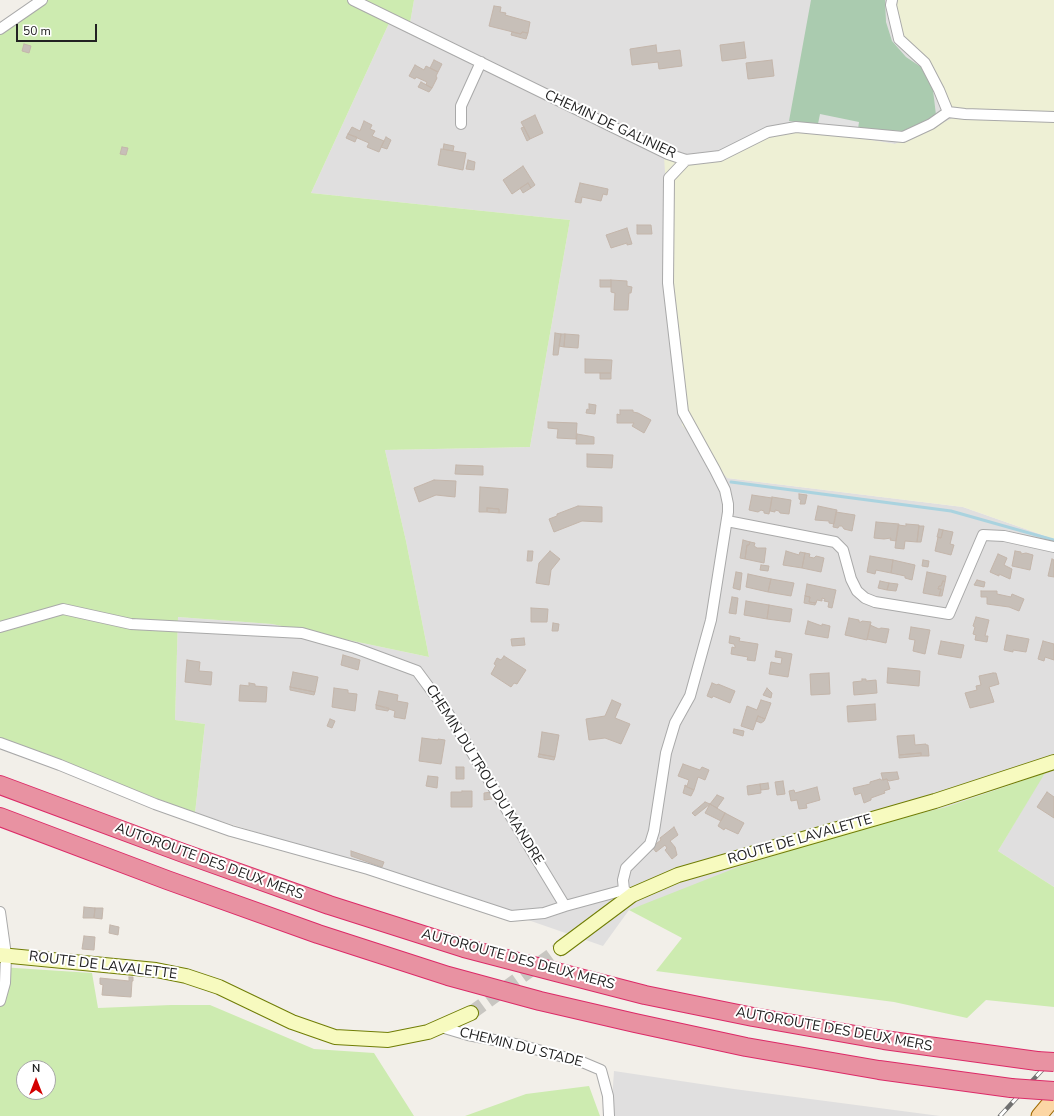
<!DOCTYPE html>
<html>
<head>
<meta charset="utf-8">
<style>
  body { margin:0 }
  #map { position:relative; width:1054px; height:1116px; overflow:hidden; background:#f2efe9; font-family:"Nunito Sans",sans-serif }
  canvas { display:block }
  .north { position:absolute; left:16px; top:1060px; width:40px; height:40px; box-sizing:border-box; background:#fff; border:1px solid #a7a7a7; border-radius:50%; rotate:0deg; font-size:11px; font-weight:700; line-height:16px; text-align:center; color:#222 }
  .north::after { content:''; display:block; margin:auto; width:14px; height:18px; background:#d40000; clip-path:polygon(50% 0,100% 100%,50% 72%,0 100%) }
  .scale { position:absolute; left:16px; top:24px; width:81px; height:18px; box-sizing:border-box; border:2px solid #222; border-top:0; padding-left:5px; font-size:12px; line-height:14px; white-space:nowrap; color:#222; -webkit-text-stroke:3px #fff; paint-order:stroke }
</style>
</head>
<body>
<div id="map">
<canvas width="1054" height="1116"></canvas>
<div class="north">N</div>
<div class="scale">50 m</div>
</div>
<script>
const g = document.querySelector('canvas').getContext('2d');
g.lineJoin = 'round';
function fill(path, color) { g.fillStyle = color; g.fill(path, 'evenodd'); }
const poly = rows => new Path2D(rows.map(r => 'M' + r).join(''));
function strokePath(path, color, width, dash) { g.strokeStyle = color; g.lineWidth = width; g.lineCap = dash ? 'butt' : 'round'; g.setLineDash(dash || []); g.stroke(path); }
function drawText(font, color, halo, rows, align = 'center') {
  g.font = font + ' "Nunito Sans",sans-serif'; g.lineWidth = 4; g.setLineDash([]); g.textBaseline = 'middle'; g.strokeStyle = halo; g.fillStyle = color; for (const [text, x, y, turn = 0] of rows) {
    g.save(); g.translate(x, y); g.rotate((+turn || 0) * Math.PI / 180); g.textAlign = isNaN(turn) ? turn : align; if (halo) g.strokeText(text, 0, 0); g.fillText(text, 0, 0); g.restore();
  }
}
fill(poly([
  [414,0,897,0,955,118,895,144,822,132,727,478,963,507,1054,539,1054,887,998,851,1044,773,946,807,869,826,629,910,603,946,430,886,195,813,205,724,175,720,178,617,272,624,429,657,406,541,385,450,530,447,570,220,311,193,390,21,410,23],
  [614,1071,734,1089,940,1116,611,1116]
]), '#e0dfdf');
fill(poly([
  [897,0,1054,0,1054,539,963,507,727,478,682,425,664,157,728,156,773,132,822,132,895,144,955,117,902,36,896,3]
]), '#eef0d5');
fill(poly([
  [35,0,414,0,410,23,390,21,311,193,570,220,530,447,385,450,406,541,429,657,272,624,178,617,175,720,205,724,195,813,0,739,0,28],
  [1045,773,998,851,1054,887,1054,1007,986,1000,967,1018,894,1002,656,971,682,938,629,910,738,867,869,826,946,807],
  [0,967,92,973,98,1008,171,1005,210,1005,314,1049,374,1053,414,1116,0,1116],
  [24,1068,48,1068,48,1092,24,1092],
  [589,1086,600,1116,465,1116,526,1094]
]), '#cdebb0');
fill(poly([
  [811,0,885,0,886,22,892,41,906,57,921,67,933,90,936,115,906,131,860,130,789,121]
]), '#aacbaf');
fill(poly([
  [820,114,859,122,858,129,818,124]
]), '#e2e2e2');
strokePath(poly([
  [731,482,951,511,1054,540]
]), '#aad3df', 3);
const building = poly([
  [494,6,501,7,500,12,506,13,505,15,530,22,528,33,522,32,521,34,489,26,494,6],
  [512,32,521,34,522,32,528,33,526,39,511,35,512,32],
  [744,42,746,58,722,61,720,45,744,42],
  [24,44,31,46,29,53,22,51,24,44],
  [656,45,657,53,680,50,682,66,659,69,658,62,632,65,630,49,656,45],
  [434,60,442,64,438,72,430,68,434,60],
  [772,60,774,76,748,79,746,63,772,60],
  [415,65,424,70,426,66,438,72,436,76,437,78,432,88,426,85,427,82,416,77,415,79,409,76,415,65],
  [421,82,432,88,429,92,418,87,421,82],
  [535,115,543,133,530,139,521,122,535,115],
  [364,121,372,125,370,129,375,131,372,136,384,141,379,152,367,147,369,143,348,134,352,127,360,131,364,121],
  [524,127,530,139,527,141,521,128,524,127],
  [348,134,357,137,355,142,346,138,348,134],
  [386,137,391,140,387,149,381,147,386,137],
  [444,144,454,146,453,151,443,149,444,144],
  [122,147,128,148,126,155,120,154,122,147],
  [441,149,466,153,463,170,438,165,441,149],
  [468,160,475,162,474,170,466,169,468,160],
  [523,166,535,185,531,188,528,183,512,194,503,180,523,166],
  [528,183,531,188,523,193,520,188,528,183],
  [580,183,608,189,607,195,603,194,601,201,582,197,581,203,575,202,580,183],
  [637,225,651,225,652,234,637,234,637,225],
  [627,228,632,244,627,245,627,243,611,248,606,235,627,228],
  [600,280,611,280,611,287,600,287,600,280],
  [611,280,627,281,627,286,632,287,631,293,629,293,628,310,614,310,615,293,611,292,611,280],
  [555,333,561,334,558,355,553,355,555,333],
  [561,334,565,334,564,347,559,346,561,334],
  [565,334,579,335,578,348,564,347,565,334],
  [585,359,612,360,611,373,585,373,585,359],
  [600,373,611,373,611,379,600,379,600,373],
  [589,404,596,405,595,414,586,413,587,409,589,410,589,404],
  [620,410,633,410,633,412,638,413,651,420,644,433,632,426,634,423,617,423,617,414,620,415,620,410],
  [548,422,577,423,576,439,557,438,558,429,548,428,548,422],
  [577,434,594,437,594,444,576,444,577,434],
  [587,454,613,455,612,468,587,467,587,454],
  [456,465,483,466,483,475,455,474,456,465],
  [434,480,456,481,455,497,436,495,419,502,414,488,434,480],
  [480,487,508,489,506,513,499,513,499,509,487,508,487,512,479,512,480,487],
  [799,494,807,495,805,504,800,504,801,500,799,499,799,494],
  [752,495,772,498,769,514,764,513,764,511,761,510,758,512,749,510,752,495],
  [772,497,791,500,789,514,780,513,779,511,775,510,775,512,770,511,772,497],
  [578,506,602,507,602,522,582,521,554,532,549,519,557,516,557,514,578,506],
  [818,506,837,510,834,524,829,523,829,521,815,520,818,506],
  [487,508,499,509,499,513,487,512,487,508],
  [836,512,855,515,852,531,844,529,842,526,839,526,838,528,833,527,836,512],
  [876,522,899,524,896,541,890,540,891,538,884,539,874,538,876,522],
  [906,524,919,525,917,542,905,541,904,549,895,548,898,525,906,526,906,524],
  [919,526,924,526,921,542,917,542,919,526],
  [939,529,943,530,941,538,937,537,939,529],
  [943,530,953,532,950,544,954,545,951,555,935,551,938,537,941,538,943,530],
  [743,540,750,542,749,545,747,545,745,559,740,558,743,540],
  [750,542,755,543,754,546,757,548,766,548,764,563,745,559,747,545,749,545,750,542],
  [528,551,533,551,532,561,527,561,528,551],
  [550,551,560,559,551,570,549,585,536,583,539,563,550,551],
  [786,551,799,555,800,552,805,553,802,568,783,565,786,551],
  [1015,551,1021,552,1021,554,1026,553,1033,555,1030,570,1012,566,1015,551],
  [805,553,810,554,809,557,814,558,816,556,824,558,821,572,802,568,805,553],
  [998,554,1007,558,1004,565,1012,569,1010,579,999,574,999,576,990,572,998,554],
  [870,556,893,560,891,573,876,570,875,574,867,572,870,556],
  [1052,559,1054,560,1054,577,1048,576,1052,559],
  [893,560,915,565,912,580,905,578,905,576,891,573,893,560],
  [923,560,929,561,928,567,922,566,923,560],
  [761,565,769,566,768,571,760,570,761,565],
  [736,572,742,573,740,590,733,588,736,572],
  [927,572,946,576,945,582,943,581,941,586,939,586,938,589,941,589,939,596,923,593,927,572],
  [748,574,771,579,768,592,746,587,748,574],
  [771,579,794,583,791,596,768,592,771,579],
  [977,580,985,582,984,587,974,585,977,580],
  [880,581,889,583,887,590,878,588,880,581],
  [943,581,945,582,942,596,939,596,941,589,938,589,939,586,941,586,943,581],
  [889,583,898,584,896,591,887,590,889,583],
  [807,584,836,590,832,608,828,607,829,602,824,601,825,599,822,598,822,601,817,600,816,603,809,602,810,597,805,596,807,584],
  [981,591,997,591,997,594,1011,597,1012,594,1024,599,1019,611,1009,607,987,604,987,597,981,597,981,591],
  [805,596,810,597,809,602,816,603,815,605,804,603,805,596],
  [732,597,738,598,736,614,729,613,732,597],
  [746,601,769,605,767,619,744,615,746,601],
  [769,605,792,609,790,622,767,619,769,605],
  [531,608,548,609,547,622,531,622,531,608],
  [976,617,989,620,985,636,988,636,987,642,975,640,976,635,973,634,975,627,973,626,976,617],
  [849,618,859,620,859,622,861,622,862,621,871,622,867,640,845,635,849,618],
  [808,621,822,626,822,624,830,626,828,638,805,634,808,621],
  [553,623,559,624,558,631,552,631,553,623],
  [870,625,879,629,881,628,889,629,886,643,867,639,870,625],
  [911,627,930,630,925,654,913,651,915,640,909,639,911,627],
  [1007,635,1029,639,1026,652,1013,650,1013,652,1004,650,1007,635],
  [730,636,740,638,739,641,758,644,755,661,747,660,748,657,731,654,732,647,735,648,735,646,734,644,729,643,730,636],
  [524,638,525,645,512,646,511,639,524,638],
  [941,641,964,645,961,658,938,654,941,641],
  [1043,641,1054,644,1054,660,1045,657,1044,661,1038,659,1043,641],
  [776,651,792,654,788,677,769,674,771,662,781,664,782,658,775,657,776,651],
  [343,655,360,660,358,670,341,665,343,655],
  [504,656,526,670,517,684,514,683,511,687,491,674,496,665,494,664,497,658,501,660,504,656],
  [187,660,200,662,199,671,212,672,211,685,185,682,187,660],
  [888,668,920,671,919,686,887,683,888,668],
  [293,672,318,677,315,692,290,687,293,672],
  [829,673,830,694,811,695,810,674,829,673],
  [993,673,996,673,999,684,989,687,994,702,970,708,965,693,977,690,976,686,981,685,979,676,993,673],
  [862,679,866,679,866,681,876,680,877,693,854,695,853,682,862,681,862,679],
  [249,683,255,684,255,686,267,687,266,702,239,701,240,685,249,686,249,683],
  [712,683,717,685,718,684,735,691,730,703,713,696,712,698,707,696,712,683],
  [290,687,315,692,314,695,290,690,290,687],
  [334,688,348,690,348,693,357,694,355,711,332,707,334,688],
  [767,688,772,693,771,698,763,695,767,688],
  [379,691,398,695,397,701,408,703,405,719,394,717,395,711,376,705,379,691],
  [612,700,621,704,615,718,630,724,621,744,605,738,589,740,586,719,605,716,612,700],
  [761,700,771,703,765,719,758,716,753,730,741,726,747,706,757,710,761,700],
  [875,704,876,720,848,722,847,706,875,704],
  [376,705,389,708,388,711,376,709,376,705],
  [758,716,765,719,764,721,761,723,756,721,758,716],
  [330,719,335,721,332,728,327,726,330,719],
  [734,729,744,731,743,736,733,733,734,729],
  [542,732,559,735,555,757,539,754,542,732],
  [914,735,915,745,926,744,926,745,928,745,929,756,921,756,921,753,899,755,897,736,914,735],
  [422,738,438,740,438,739,445,740,441,764,419,761,422,738],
  [921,753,921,756,899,758,899,755,921,753],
  [539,754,555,757,554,760,538,757,539,754],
  [683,764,700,770,702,767,709,770,705,780,698,777,694,790,685,786,685,785,687,786,689,780,678,776,683,764],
  [456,767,464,767,464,779,456,779,456,767],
  [897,772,899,779,889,781,887,779,883,780,881,773,897,772],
  [428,776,438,777,437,788,426,786,428,776],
  [880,779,881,780,887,779,890,789,884,791,885,793,871,798,871,800,864,803,861,793,855,795,853,788,870,784,870,782,880,779],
  [783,781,785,794,777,795,775,782,783,781],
  [768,783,769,789,761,790,760,784,768,783],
  [760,784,761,793,748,795,747,786,760,784],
  [685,786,694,790,691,796,683,793,685,786],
  [817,787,820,800,806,804,807,808,799,809,797,800,791,801,789,791,794,790,795,793,817,787],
  [462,791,472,791,472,807,451,807,451,792,462,792,462,791],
  [491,792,492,799,484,800,484,793,491,792],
  [1047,792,1054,797,1054,818,1037,807,1047,792],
  [717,795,724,798,717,808,710,804,717,795],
  [705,802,710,804,695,816,692,813,705,802],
  [710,804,725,813,721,821,705,813,710,804],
  [725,813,744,823,738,834,725,828,724,830,718,826,725,813],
  [674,827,678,835,670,841,675,847,677,855,672,859,665,850,667,848,665,845,656,852,652,847,661,840,660,838,674,827],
  [351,851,384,862,382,867,351,856,351,851],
  [84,907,95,908,94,918,83,918,84,907],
  [95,908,103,908,102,919,94,918,95,908],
  [110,925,119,927,118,935,109,933,110,925],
  [84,936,95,937,94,950,82,949,84,936],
  [129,977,133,977,133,981,132,981,131,997,102,995,103,985,100,984,100,978,129,981,129,977]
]);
fill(building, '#c7bfb8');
strokePath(building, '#c4b6ab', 1);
strokePath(poly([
  [471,1013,561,948]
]), '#c8c6c1', 14, [14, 7]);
const minor = poly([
  [353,0,668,154,686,160,720,156,768,132,796,127,903,137,931,124,948,112],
  [892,0,891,5,899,39,925,63,939,90,948,112],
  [0,29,42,0],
  [948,112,965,114,1054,117],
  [461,124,461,106,481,62],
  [727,521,835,542,843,550,851,579,857,591,865,598,875,602,949,614,983,535,1004,536,1054,547],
  [0,627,63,609,131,624,302,633,355,648,417,671,448,713,565,906,624,890],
  [0,743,60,765,155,804,231,831,368,869,511,916,544,913,565,906],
  [632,895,624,890,623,880,626,868,650,844,654,831,666,753,675,723,690,696,711,620,728,512,728,504,725,490,715,470,683,412,668,283,669,178,686,160],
  [0,912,6,955,5,983,0,1001],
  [441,1027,468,1035,520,1045,582,1062,601,1070,608,1096,609,1116]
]);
const secondary = poly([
  [561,948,632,895,678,875,935,801,1054,762],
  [0,955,156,970,186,976,219,987,292,1022,335,1037,388,1040,428,1032,471,1013]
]);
const primary = poly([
  [1039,1116,1054,1098]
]);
const motorway = poly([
  [0,785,183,853,329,905,464,948,556,972,645,995,753,1017,884,1040,1037,1061],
  [0,817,167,880,318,934,448,976,540,1001,635,1023,746,1047,879,1070,1011,1088]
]);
strokePath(minor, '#a9a9a9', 12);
strokePath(secondary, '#707d05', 16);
strokePath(primary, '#a06b00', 17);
strokePath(motorway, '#dc2a67', 20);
strokePath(minor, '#fff', 10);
strokePath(secondary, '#f7fabf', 14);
strokePath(primary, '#fcd6a4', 15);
strokePath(motorway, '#e892a2', 18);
const rail = poly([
  [1000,1116,1054,1057]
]);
strokePath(rail, '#707070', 4.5);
strokePath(rail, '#fff', 3, [9]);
const motorwayBridge = poly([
  [1037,1061,1054,1062],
  [1011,1088,1054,1091]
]);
strokePath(motorwayBridge, '#dc2a67', 20, []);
strokePath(motorwayBridge, '#e892a2', 18);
drawText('14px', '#222', '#fff', [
  ["CHEMIN DE GALINIER",610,125,25],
  ["CHEMIN DU TROU DU MANDRE",484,775,58],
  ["ROUTE DE LAVALETTE",800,840,-16],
  ["AUTOROUTE DES DEUX MERS",209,862,20],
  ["AUTOROUTE DES DEUX MERS",518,960,15],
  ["ROUTE DE LAVALETTE",103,966,7],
  ["AUTOROUTE DES DEUX MERS",834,1030,10],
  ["CHEMIN DU STADE",521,1048,14]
]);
</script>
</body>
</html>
